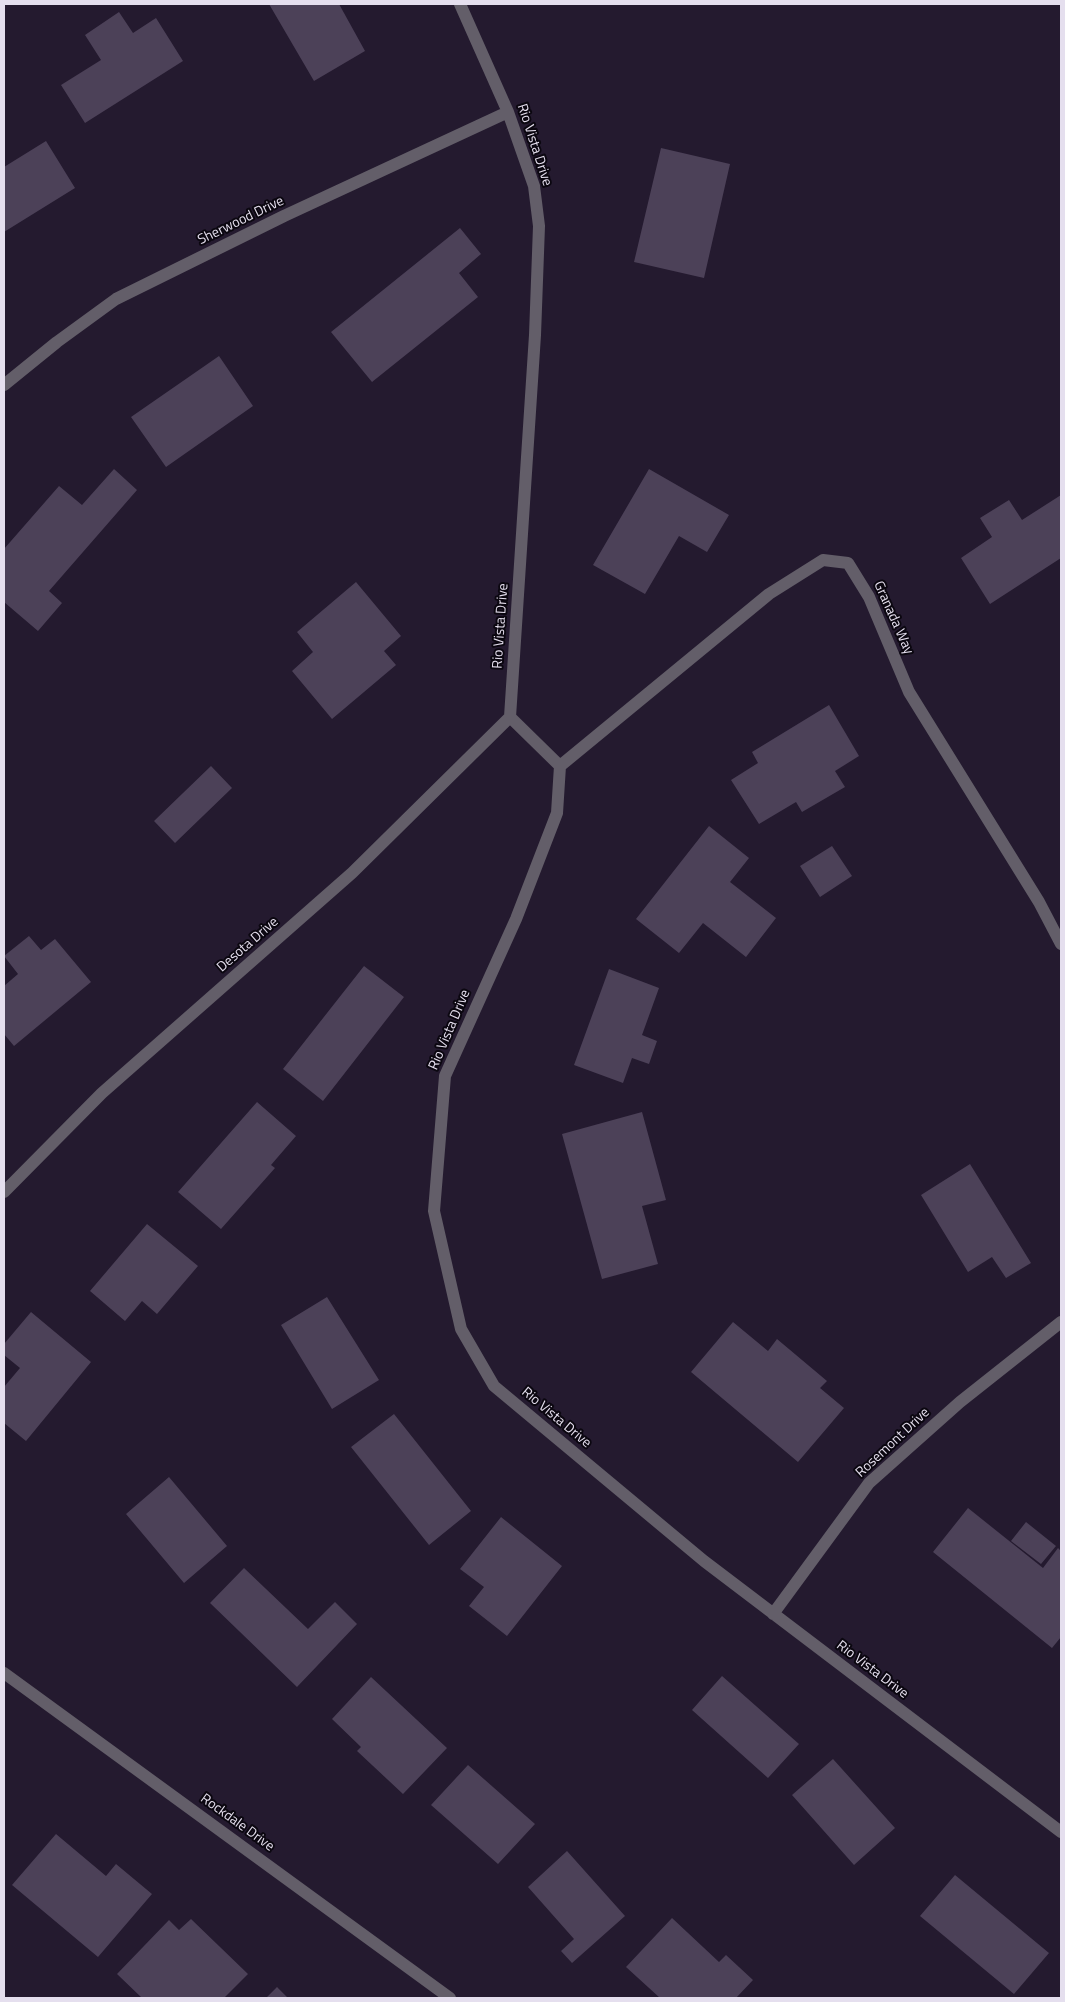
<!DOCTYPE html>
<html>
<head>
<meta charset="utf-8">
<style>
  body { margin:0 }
  #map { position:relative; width:1065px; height:2002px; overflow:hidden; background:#241a2f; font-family:"Titillium Web",sans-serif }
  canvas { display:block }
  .frame { position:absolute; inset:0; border:5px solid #e5dfee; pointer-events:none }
</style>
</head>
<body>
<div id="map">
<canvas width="1065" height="2002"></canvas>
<div class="frame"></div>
</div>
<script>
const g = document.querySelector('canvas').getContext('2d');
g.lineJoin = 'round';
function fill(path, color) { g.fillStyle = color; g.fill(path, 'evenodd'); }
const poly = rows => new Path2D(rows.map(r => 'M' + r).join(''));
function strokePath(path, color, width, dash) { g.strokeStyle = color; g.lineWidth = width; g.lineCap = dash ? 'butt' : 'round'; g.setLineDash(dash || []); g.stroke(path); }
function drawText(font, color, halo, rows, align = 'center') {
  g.font = font + ' "Titillium Web",sans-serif'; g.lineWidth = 4; g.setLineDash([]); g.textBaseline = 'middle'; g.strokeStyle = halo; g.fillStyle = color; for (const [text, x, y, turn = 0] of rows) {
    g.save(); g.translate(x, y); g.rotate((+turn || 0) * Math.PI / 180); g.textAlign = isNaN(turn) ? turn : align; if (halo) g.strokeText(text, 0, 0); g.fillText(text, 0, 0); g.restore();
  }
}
fill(poly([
  [269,4,339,4,365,51,314,81],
  [119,12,133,33,156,18,183,61,85,123,61,85,101,60,85,35],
  [46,141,75,188,4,232,4,167],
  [661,148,730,164,704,278,634,262],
  [460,228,481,254,459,273,478,297,372,382,331,332],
  [219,356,253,406,166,467,131,417],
  [114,469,137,490,49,591,62,603,38,631,4,602,4,549,59,486,82,505],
  [649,469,729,515,707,552,679,536,645,594,593,565],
  [1061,495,1061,558,990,604,961,558,992,537,980,518,1009,500,1022,520],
  [356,582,401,636,384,651,396,665,332,719,292,671,313,652,297,632],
  [829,705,859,756,835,771,845,787,802,812,796,802,759,824,731,780,758,763,752,752],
  [211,766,232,788,175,843,154,821],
  [709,826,749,858,730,882,776,918,746,957,703,923,679,953,636,919],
  [832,846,852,876,820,897,800,866],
  [29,936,41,950,55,939,91,982,14,1046,4,1034,4,986,18,974,4,956],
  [364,966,404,997,323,1101,283,1069],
  [609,969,659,988,642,1035,657,1041,649,1064,632,1058,623,1083,574,1065],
  [257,1102,296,1136,271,1165,275,1168,221,1229,178,1192],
  [642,1112,666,1200,642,1206,658,1264,602,1279,562,1134],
  [970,1164,1031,1263,1006,1278,992,1257,968,1272,921,1195],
  [147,1224,198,1266,157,1314,142,1301,125,1321,90,1291],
  [327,1297,379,1380,332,1409,281,1325],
  [31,1312,91,1362,26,1441,4,1423,4,1387,20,1368,4,1355,4,1344],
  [733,1322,768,1351,777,1339,827,1381,820,1388,844,1408,798,1462,691,1372],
  [394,1414,471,1511,429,1545,351,1447],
  [169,1477,227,1546,184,1583,126,1514],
  [968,1508,1043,1568,1058,1548,1061,1551,1061,1637,1052,1648,933,1552],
  [501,1517,562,1566,507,1636,469,1606,484,1587,460,1569],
  [1026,1522,1056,1546,1041,1564,1011,1541],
  [244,1568,308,1629,335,1602,357,1624,297,1687,210,1603],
  [722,1676,799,1744,768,1778,692,1710],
  [371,1677,447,1748,403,1794,357,1751,361,1747,332,1719],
  [833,1759,895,1828,854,1865,792,1795],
  [468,1765,535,1824,498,1864,431,1805],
  [56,1834,106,1876,116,1864,152,1894,98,1957,12,1885],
  [567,1851,625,1916,572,1963,561,1951,574,1939,528,1887],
  [955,1875,1049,1953,1014,1994,920,1916],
  [672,1918,719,1962,726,1955,753,1980,736,1998,660,1998,626,1967],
  [191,1919,248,1974,224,1998,142,1998,117,1974,169,1920,179,1930],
  [277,1987,288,1998,266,1998]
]), '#4c4158');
strokePath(poly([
  [460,4,508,112,534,186,539,226,535,335,510,717,560,766,557,813,516,919,445,1076,434,1211,461,1329,494,1386,704,1561,1061,1832],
  [4,385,57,342,116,299,284,216,508,112],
  [560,766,769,594,823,560,848,563,869,597,909,692,1039,902,1061,944],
  [4,1192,102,1093,352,873,510,717],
  [773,1614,869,1483,960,1402,1061,1322],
  [4,1673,450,1998]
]), '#635e69', 12);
drawText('14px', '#e5dfee', '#0b0710', [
  ["Rio Vista Drive",534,145,72],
  ["Sherwood Drive",241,221,-26],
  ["Granada Way",893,618,66],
  ["Rio Vista Drive",501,626,-86],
  ["Desota Drive",248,945,-41],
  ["Rio Vista Drive",450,1030,-67],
  ["Rio Vista Drive",556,1418,40],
  ["Rosemont Drive",893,1443,-43],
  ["Rio Vista Drive",872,1670,37],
  ["Rockdale Drive",237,1823,36]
]);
</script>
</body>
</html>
